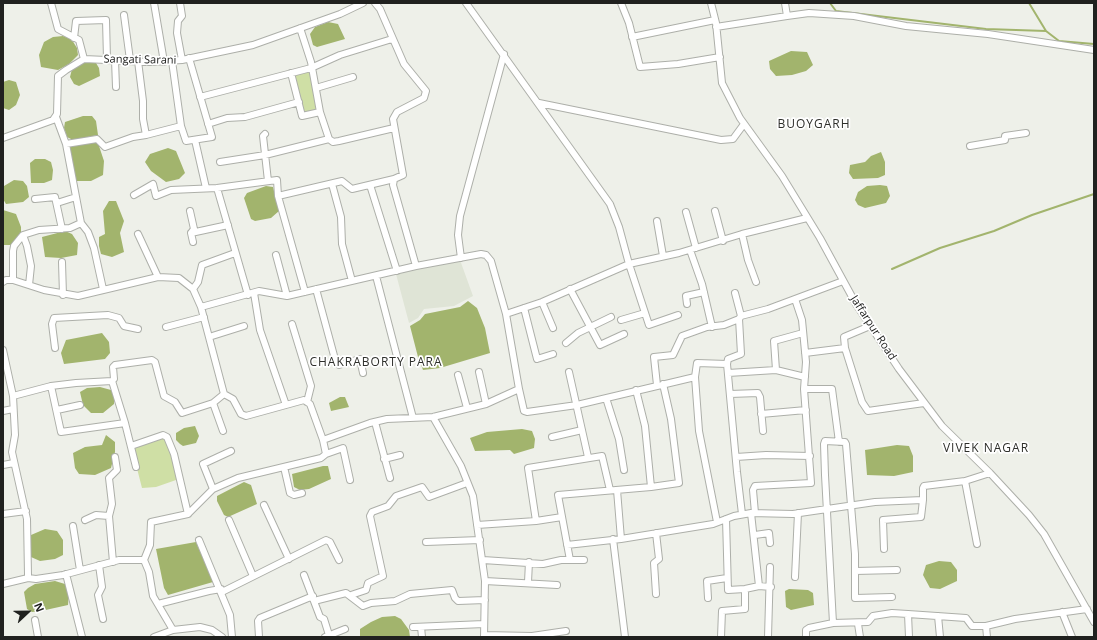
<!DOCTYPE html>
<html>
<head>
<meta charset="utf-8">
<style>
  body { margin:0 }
  #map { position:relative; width:1097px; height:640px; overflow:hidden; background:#eef0e9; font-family:"Open Sans",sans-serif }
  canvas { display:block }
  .frame { position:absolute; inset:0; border:4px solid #20211f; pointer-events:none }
  .north { position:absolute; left:8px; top:592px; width:40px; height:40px; -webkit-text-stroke:3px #fff; paint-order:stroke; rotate:68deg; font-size:11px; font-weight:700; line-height:16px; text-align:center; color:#20211f }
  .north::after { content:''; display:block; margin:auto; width:14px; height:18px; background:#20211f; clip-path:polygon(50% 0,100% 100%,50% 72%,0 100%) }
</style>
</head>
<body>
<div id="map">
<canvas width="1097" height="640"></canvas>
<div class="frame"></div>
<div class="north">N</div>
</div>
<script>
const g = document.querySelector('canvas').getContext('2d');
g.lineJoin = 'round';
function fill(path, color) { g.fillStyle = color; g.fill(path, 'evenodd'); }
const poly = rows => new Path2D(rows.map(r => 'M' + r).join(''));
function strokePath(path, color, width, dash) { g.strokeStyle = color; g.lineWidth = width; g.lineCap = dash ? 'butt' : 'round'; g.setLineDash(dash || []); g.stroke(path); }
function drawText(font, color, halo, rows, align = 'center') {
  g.font = font + ' "Open Sans",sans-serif'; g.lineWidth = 3.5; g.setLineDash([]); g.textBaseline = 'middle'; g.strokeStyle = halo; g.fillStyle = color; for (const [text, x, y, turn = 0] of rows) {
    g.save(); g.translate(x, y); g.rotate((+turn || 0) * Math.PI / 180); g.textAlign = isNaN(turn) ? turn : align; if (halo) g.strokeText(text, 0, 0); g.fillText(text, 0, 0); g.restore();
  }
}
fill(poly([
  [460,260,473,296,454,306,424,309,418,318,409,323,396,274,413,269]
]), '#dfe4d6');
fill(poly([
  [310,70,320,111,303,114,293,74],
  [169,435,177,464,176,480,156,487,142,488,131,445]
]), '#cfdfa5');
fill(poly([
  [328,22,338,24,345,39,317,47,313,45,310,34,315,27],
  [63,36,72,40,77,48,78,55,69,64,58,70,41,67,39,55,44,42,53,37],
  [791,51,807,52,813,65,806,71,792,75,776,76,770,69,769,61],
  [90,61,96,63,99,68,100,76,79,86,74,84,70,77,72,69,83,62],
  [9,80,16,82,20,95,16,105,9,110,3,108,3,82],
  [83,116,92,116,96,121,98,135,73,140,67,137,64,128,65,122],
  [97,140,104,161,103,175,91,181,76,181,70,147],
  [168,148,176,151,185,173,179,179,166,182,151,171,145,162,150,154],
  [881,152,885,162,885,175,878,178,853,179,849,173,850,165,865,162,871,156],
  [35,159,45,159,51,162,53,170,52,180,44,183,31,183,30,163],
  [14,180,23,181,27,186,29,197,23,202,6,204,3,199,4,186],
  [880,185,887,186,890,196,886,203,865,208,858,205,855,200,858,192,867,186],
  [266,186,273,187,279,211,271,218,255,221,251,219,244,198,247,193],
  [109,201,116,201,124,221,120,233,124,252,112,257,101,254,99,246,99,237,105,234,103,211],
  [3,210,16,214,21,227,21,233,13,245,3,245],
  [65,231,72,234,78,243,77,255,61,258,45,257,42,237],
  [468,301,477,308,485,328,490,353,440,368,423,370,418,357,410,326,420,320,425,314,460,307],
  [102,333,109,342,110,353,105,359,64,364,61,353,66,340],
  [100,387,111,390,114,397,114,404,103,413,91,413,83,405,80,392,87,388],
  [340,397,345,397,349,407,331,411,329,403],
  [195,426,199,436,196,443,183,446,180,444,176,440,176,433,184,428],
  [522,429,532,431,535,439,534,448,514,454,510,450,475,451,470,438,487,432],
  [106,435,115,442,115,452,111,468,95,475,79,474,75,468,73,453,85,447,102,445],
  [897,445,909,446,913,456,913,472,894,476,867,475,865,450],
  [323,466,328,466,331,479,309,489,300,490,294,487,292,474],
  [244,482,251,485,257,504,228,517,224,515,217,501,217,496],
  [45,529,57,531,63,540,63,555,55,559,40,561,31,557,31,535],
  [196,542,213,582,168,595,164,588,156,549],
  [939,561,951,562,957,570,957,581,940,589,930,588,923,575,926,565],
  [55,581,65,584,69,593,68,605,41,611,32,612,27,609,24,592,28,588,35,584],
  [789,589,808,590,813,593,814,605,791,610,786,607,785,591],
  [395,616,401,619,409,630,410,637,360,637,360,629,371,622,382,617]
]), '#a2b46d');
strokePath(poly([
  [830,3,836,11,986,29,1046,31,1059,41,1094,44],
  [1029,3,1046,31],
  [892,269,940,248,994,231,1032,215,1094,194]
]), '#a2b46d', 2);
const minor = poly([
  [51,3,58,29,79,40,84,59],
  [154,3,164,62],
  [180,3,182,16,178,21,177,33,182,60],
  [375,3,380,9,404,64,426,91,424,98,397,112,393,119,403,175,394,179,393,185,416,266],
  [466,3,610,204,619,227,629,264,649,325,678,315],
  [621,3,629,23,640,67,678,64,720,57],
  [711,3,716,23,722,83,740,118,782,176,820,238,856,304,899,369,942,426,990,473,1029,515,1044,534,1094,622],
  [124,15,130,60],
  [787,16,809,13,854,16,906,26,988,34,1094,50],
  [716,27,787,16,785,3],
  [632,37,715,20],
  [74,38,76,21,106,20,107,59],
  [115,60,116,87],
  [138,61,143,101,143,119,146,135,181,126],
  [172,61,181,126,186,141,212,137,189,58],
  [291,73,302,116,320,112,311,62,300,28],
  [316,88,353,77],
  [200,97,311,68,340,55,392,39],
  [539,103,721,140,733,139,744,124],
  [320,112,329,139],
  [56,117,66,144,81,223,88,232,94,248,103,289],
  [208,124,227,118,245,117,299,102],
  [265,134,263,136,268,181],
  [3,138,53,120,57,114,58,76,66,70,84,59,150,62,182,60,253,45,340,14,363,3],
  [195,140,206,188],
  [66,144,97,139,105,147,133,137,146,135],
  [970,146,1005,140,1005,136,1026,133],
  [220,162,265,155,329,139,333,142,339,141,394,128],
  [332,184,341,217,342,244,352,281],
  [370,185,397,271],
  [217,188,248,295],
  [134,195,153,184,156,196,171,190,217,188,277,180,278,196,305,292],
  [278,196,342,181,352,189,394,179],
  [35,199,55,197,62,229],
  [57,203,76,197],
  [190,211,194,229,191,233,193,242],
  [715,211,723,241],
  [686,212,696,248],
  [657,221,663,256],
  [191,233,228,225],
  [138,234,158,277],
  [742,234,748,260,756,282],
  [23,235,27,246,31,266,29,285],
  [690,250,702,284,712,327],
  [276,255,287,296],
  [461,258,458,235,460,216,504,54],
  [62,262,63,295],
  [376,276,413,418],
  [13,280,13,251,14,246,23,235,39,230,70,228,81,223],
  [3,282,6,280,13,280,44,290,78,296,158,277,179,278,193,289,201,307,259,291,287,296,416,266,481,254,486,255,491,261,506,314,542,302,629,264,679,253,742,234,807,218],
  [193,289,198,282,202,265,235,253],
  [316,289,336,363,339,365,360,359,363,373],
  [570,289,600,345,624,334],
  [254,293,260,330,286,405],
  [735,293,741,316],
  [542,302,553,328],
  [687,304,686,296,704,292],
  [201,307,224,394,233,399,241,414,246,416,304,400,310,404,323,440,370,423,387,419,433,417,486,404,519,389,506,314],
  [524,308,537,359,553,354],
  [621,320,645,313],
  [292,324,311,386,307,402],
  [166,327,204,317],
  [209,337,244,326],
  [566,343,578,333,611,317],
  [55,348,52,324,54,318,108,315,119,318,124,326,138,329],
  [845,348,844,337,870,326],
  [3,350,13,396,15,435,12,452,27,519,28,575,28,578,3,584],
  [805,353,845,348,862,402,868,411,924,403],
  [727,364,728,359,741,354,739,319],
  [776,370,774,341,803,333],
  [479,372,486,404],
  [569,372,588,457],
  [728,373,776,370,805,377],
  [458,375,467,408],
  [112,381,125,423,136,467],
  [657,385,654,357,673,355,682,336,707,327,724,325,739,319,741,316,768,309,843,281],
  [51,386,61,432,125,423],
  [519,389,524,411,527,412,577,405,695,377],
  [804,389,832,389,839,442],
  [636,390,645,426,651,487],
  [730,394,758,393,760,397,763,431],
  [13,396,51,386,76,383,112,381,114,379,113,367,115,365,152,360,155,362,164,396,175,402,182,413,213,403,224,394],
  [606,398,619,439,624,470],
  [213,403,223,431],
  [57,410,80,405],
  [3,411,13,409],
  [761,414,806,410],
  [433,417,461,466,473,496,485,581,484,637],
  [375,422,390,478],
  [552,437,582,430],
  [131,446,163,435,167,437,174,454,188,514],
  [326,454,343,448,350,480],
  [736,457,766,455,810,456],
  [384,459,400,455],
  [3,465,14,463],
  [284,467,290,493,294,495,302,493],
  [965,481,977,544],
  [213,489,203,464,231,451],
  [617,490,621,539],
  [264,505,289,559],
  [751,513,759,586],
  [755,513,753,490,755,486,811,483,804,389,806,362,802,320,795,299],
  [3,514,26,511],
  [726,519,728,590,745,589,759,586,771,587],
  [85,520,96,515,109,516],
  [229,520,253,576],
  [536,521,528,468,602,456,610,490],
  [717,522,699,431,695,377,697,363,727,364,737,472,742,514],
  [477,525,536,521,562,517],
  [73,526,80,570],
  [755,535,769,533,770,543],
  [613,539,625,637],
  [199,540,230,615,232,637],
  [426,542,480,540],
  [567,545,621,539,713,524,734,516,751,513,793,514,875,502,923,500,923,488,924,486,965,481,990,473],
  [884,549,883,520,921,517,923,500],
  [144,560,150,545,151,522,188,514,213,489,238,478,321,458,326,454,323,440],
  [483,560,543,564,561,560,584,560],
  [570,560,558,495,651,487,679,483,671,419,663,384],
  [113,562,109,516,112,504,109,478,117,470,115,457],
  [99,565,102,587,98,595,103,619],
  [855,571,897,570],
  [66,574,82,637],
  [304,575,320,617,324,619,329,635],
  [795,577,798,513],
  [28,578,36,579,63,575,119,560,144,560,149,572,153,596,173,630,200,627,212,630,222,637],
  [485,581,557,585],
  [528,582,529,562],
  [222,592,326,540,330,542,339,560],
  [656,594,654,563,659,559,656,533],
  [351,595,366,590,368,583,383,576,370,516,372,512,388,506,396,496,422,487,429,497,467,483],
  [708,598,707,581,727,578],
  [314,601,346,593,363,606,371,603,395,601,410,594,452,590,455,598,458,601,485,600],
  [158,604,209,591,221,589],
  [1062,612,1072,637],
  [908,614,966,618,972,626,986,626,1015,619,1087,609],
  [938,616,940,637],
  [35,620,38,637],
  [833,623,825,475,824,444,825,441,845,442,846,444,855,554,855,598,892,597],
  [858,624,860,637],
  [986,626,987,637],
  [413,627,484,624],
  [421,627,422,637],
  [484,635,532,636,566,631],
  [154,637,173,630],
  [259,637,258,621,260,618,313,596],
  [325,637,345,629],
  [721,637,722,611,745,609,745,589],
  [768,637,770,567],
  [806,637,806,630,809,628,833,623,868,622,873,616,892,613,908,614,909,637]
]);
strokePath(minor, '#adafa9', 8);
strokePath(minor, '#fff', 6);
drawText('11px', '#20211f', '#fff', [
  ["Sangati Sarani",140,60,1],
  ["Jaffarpur Road",873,328,57]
]);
g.letterSpacing = '1px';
drawText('12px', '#2e2f2b', '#fff', [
  ["BUOYGARH",814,125],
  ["CHAKRABORTY PARA",376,363],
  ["VIVEK NAGAR",986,449]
]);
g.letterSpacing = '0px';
</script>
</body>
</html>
